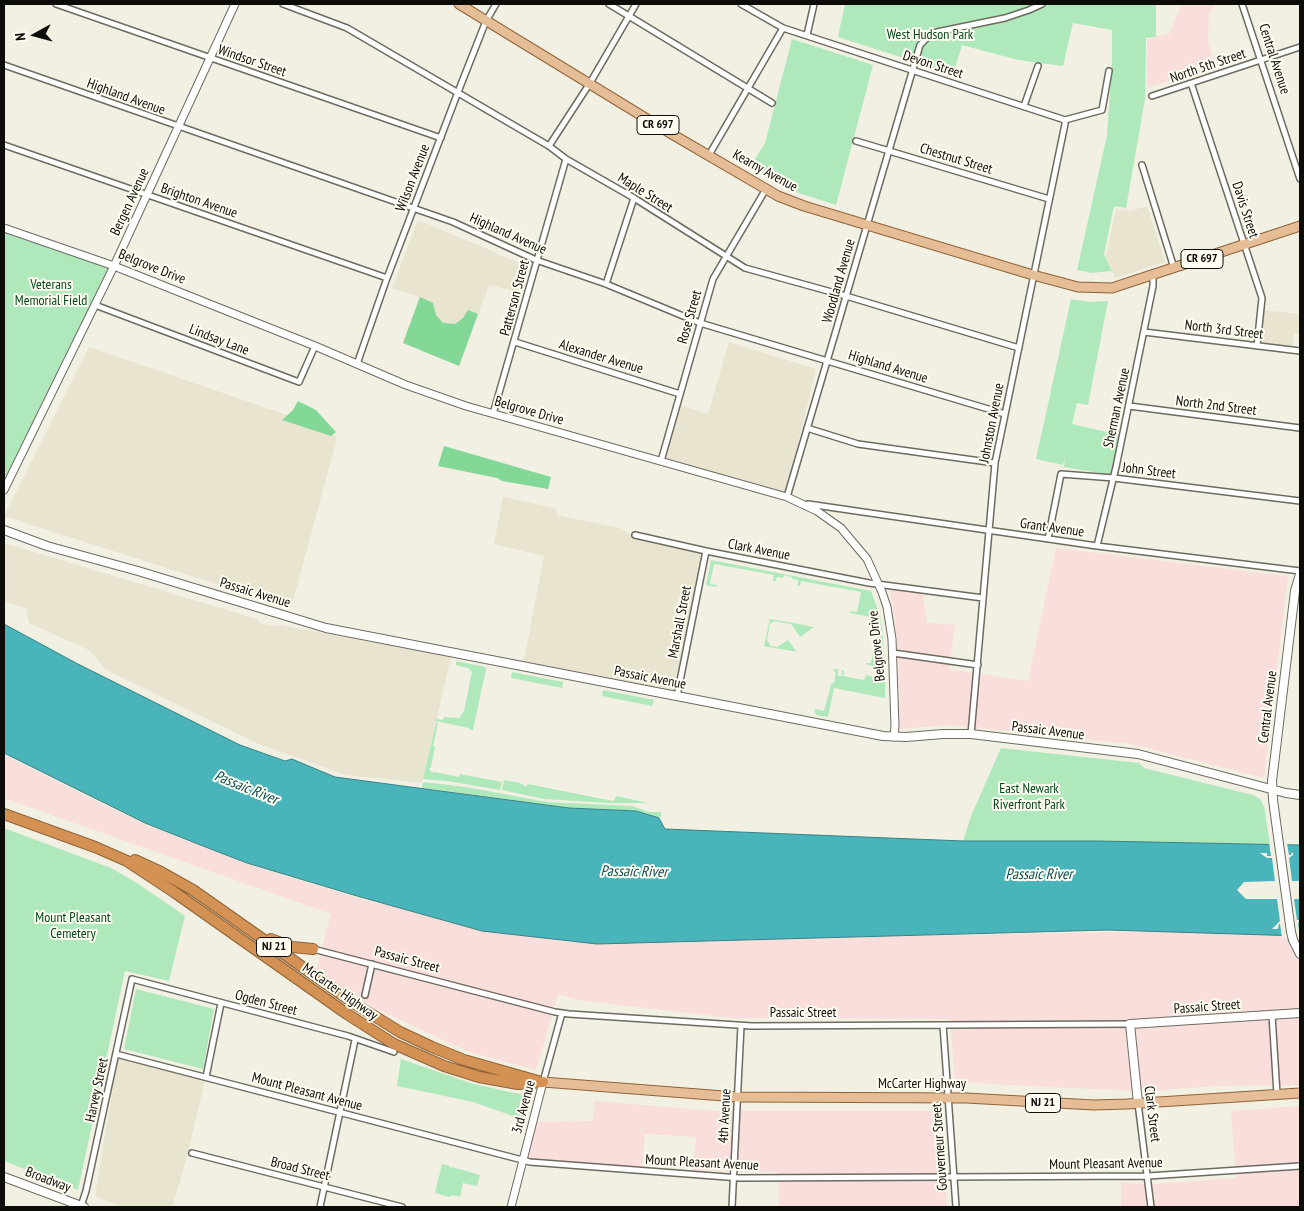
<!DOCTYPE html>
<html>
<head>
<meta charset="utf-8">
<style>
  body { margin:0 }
  #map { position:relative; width:1304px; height:1211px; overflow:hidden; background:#f2f0e2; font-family:"PT Sans Narrow",sans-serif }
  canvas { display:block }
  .frame { position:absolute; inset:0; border:5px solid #0d0c08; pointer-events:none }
  .north { position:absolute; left:10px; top:10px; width:50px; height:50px; -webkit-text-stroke:4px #fffdf2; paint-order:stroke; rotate:263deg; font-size:14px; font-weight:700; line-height:20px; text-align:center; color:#0d0c08 }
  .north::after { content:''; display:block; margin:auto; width:18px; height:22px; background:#0d0c08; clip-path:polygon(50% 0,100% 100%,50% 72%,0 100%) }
</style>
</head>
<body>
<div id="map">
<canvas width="1304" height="1211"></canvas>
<div class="frame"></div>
<div class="north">N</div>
</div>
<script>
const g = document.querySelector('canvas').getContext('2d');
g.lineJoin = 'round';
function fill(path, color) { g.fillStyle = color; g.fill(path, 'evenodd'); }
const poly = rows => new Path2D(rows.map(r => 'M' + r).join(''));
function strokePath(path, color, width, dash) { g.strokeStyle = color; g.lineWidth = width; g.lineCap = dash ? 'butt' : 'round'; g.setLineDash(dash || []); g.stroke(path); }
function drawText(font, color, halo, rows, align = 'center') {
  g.font = font + ' "PT Sans Narrow",sans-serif'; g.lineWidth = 4; g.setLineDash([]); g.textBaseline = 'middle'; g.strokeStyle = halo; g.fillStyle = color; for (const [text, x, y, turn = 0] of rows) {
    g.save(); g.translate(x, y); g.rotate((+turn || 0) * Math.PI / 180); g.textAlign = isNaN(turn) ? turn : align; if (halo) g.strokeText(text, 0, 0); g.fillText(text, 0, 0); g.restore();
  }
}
fill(poly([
  [1147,206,1165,262,1115,278,1106,256,1116,209,1130,211],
  [418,220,499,254,498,255,526,264,518,292,489,285,459,366,403,343,419,297,392,288],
  [1262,310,1300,314,1300,334,1294,334,1292,349,1258,345],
  [729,342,816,369,786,495,662,462,679,405,708,414],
  [89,347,328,429,337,439,291,608,4,516],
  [503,497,555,508,557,515,619,528,635,537,707,550,679,696,523,665,544,556,494,544],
  [4,543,257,619,259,623,275,626,279,625,451,657,422,783,346,775,259,744,106,670,89,650,29,623,26,608,4,602],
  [118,1056,205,1081,184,1168,172,1207,122,1207,95,1196]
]), '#e8e4cf');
fill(poly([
  [1182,4,1216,4,1209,13,1208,42,1216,67,1147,88,1147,39,1169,34],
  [1056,548,1288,576,1264,778,1131,744,949,725,900,729,898,658,895,617,889,588,922,588,927,623,955,625,949,669,1028,681],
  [4,755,144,824,247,864,358,898,439,918,565,942,1167,931,1300,936,1300,1085,1216,1086,1149,1091,1068,1088,955,1082,950,1019,730,1018,578,1000,558,994,536,1070,469,1052,375,1008,316,971,331,914,4,798],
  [595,1101,714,1111,940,1111,947,1207,779,1207,778,1172,693,1171,696,1137,645,1134,642,1168,526,1159,535,1122,593,1121],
  [1300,1106,1300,1207,1121,1207,1121,1183,1155,1184,1236,1178,1231,1111]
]), '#f9dedb');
fill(poly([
  [845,4,1156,4,1156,37,1146,38,1145,99,1126,208,1114,206,1104,254,1112,271,1092,273,1077,270,1107,135,1112,61,1112,30,1073,23,1063,66,1018,60,962,45,953,74,838,37],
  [792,39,873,65,836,205,786,189,750,167,765,143],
  [4,228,117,266,4,493],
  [1071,299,1091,302,1108,301,1088,405,1077,403,1072,424,1120,435,1111,475,1064,467,1065,457,1063,465,1036,459],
  [711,560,871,591,881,619,850,613,850,611,857,612,861,592,801,581,800,586,798,586,798,580,792,579,792,577,784,575,783,578,777,577,776,581,773,581,774,575,714,564,710,584,717,585,716,587,706,585],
  [770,619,793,623,814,627,800,637,791,624,774,621,770,624,767,640,771,646,777,647,788,640,797,652,764,646],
  [874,620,881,620,882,627,885,667,882,668,865,664,867,663,871,663,878,628,873,626],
  [456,661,485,667,486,669,473,730,469,729,469,728,435,721,436,719,442,720,445,717,459,718,464,711,472,672,468,668,456,665],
  [834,669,838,669,838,676,842,676,842,672,841,670,844,671,843,676,858,679,864,680,866,675,885,679,885,698,834,688,828,717,816,715,814,709,824,711,831,685,830,684,834,683,836,672,833,671],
  [512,672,563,682,562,688,511,678],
  [603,690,654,700,652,706,602,696],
  [436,723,438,723,433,746,435,747,431,767,429,769,432,773,434,772,459,777,460,774,502,782,500,790,447,781,423,779],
  [1001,748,1139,763,1144,768,1253,795,1260,799,1264,806,1270,844,1098,841,963,841,971,816],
  [504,780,520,783,526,787,528,784,613,801,617,796,648,803,608,803,544,799,502,790],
  [423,782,466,787,547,802,632,806,649,812,661,812,661,816,659,818,636,811,569,808,432,789,422,788],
  [4,828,111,868,137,883,185,916,169,981,125,971,78,1190,4,1161],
  [136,989,214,1009,203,1069,124,1049],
  [401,1059,470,1083,528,1096,529,1100,524,1120,473,1102,397,1086],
  [442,1164,450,1166,450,1168,452,1167,480,1175,477,1186,463,1183,460,1197,453,1195,449,1197,435,1193]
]), '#afe9bb');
fill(poly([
  [420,297,433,303,436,315,443,323,455,324,463,318,468,310,478,314,459,366,403,343],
  [298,401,316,410,336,432,331,436,282,420,293,410],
  [444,446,551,477,548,489,502,481,497,478,438,466]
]), '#83d797');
const water = poly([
  [4,624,76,663,240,745,285,761,292,759,335,777,569,808,636,811,659,818,665,829,963,841,1098,841,1300,845,1300,936,1108,930,597,944,482,931,357,896,247,863,213,850,145,823,4,753,4,624]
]);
fill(water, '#49b5bb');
strokePath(water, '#378285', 1);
fill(poly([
  [1269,842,1287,843,1289,855,1291,855,1292,852,1293,853,1293,855,1289,858,1292,881,1300,881,1300,899,1294,899,1297,920,1300,920,1300,922,1298,923,1300,938,1282,938,1280,924,1279,924,1278,929,1272,929,1280,921,1277,899,1246,899,1237,890,1244,882,1275,881,1272,858,1267,858,1260,853,1267,853,1267,856,1271,856]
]), '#f2f0e2');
const minor = poly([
  [56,4,441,138],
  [283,4,347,28,549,146,566,159,634,198,745,268,846,296,1019,348],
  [609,4,772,103],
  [741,4,783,28,1065,120],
  [1242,4,1300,179],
  [807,35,814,4],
  [4,65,453,222,536,260,606,284,700,323,1005,414],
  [1191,83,1262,298,1257,346],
  [1152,96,1300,47],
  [1024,106,1038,66],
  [1065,120,1102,110,1109,71],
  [856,141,1049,199],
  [4,145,387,278],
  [549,146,590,83,636,4],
  [709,155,783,28],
  [1142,165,1174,268],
  [606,284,634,198],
  [95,305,299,382,315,346],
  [1144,332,1300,351],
  [515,342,680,394],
  [357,364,387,278,458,92,486,21,496,4],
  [1129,406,1300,428],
  [493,414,566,159],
  [807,428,858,444,995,463],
  [661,461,713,279,766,189],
  [787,497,920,45,929,36,937,32,1005,18,1029,10,1042,4],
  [808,504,1097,546,1300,571],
  [635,535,706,551,869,583,983,598],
  [1048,539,1061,474,1114,478,1300,501],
  [1097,546,1116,467,1153,286,1153,275],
  [893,653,978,665],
  [677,696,706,551],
  [971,734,995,463,1065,124,1065,120],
  [313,949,555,1012,569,1014,752,1026,1130,1024],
  [365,995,372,964],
  [1272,1015,1277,1094],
  [943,1025,956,1207],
  [116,1054,530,1162,740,1178,1148,1176,1300,1166],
  [206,1077,221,1003],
  [543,1082,562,1013],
  [1138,1103,1151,1207],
  [192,1153,402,1207],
  [81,1206,86,1191,132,979,348,1036,394,1052],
  [320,1207,355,1040],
  [732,1207,741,1026]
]);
const tertiary = poly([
  [4,228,114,266,315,346,406,385,466,406,787,497,817,511,841,528,867,559,882,592,887,607,892,639,895,726,894,737],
  [4,490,114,266,235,4],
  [511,1207,543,1082]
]);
const secondary = poly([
  [4,530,47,546,138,571,326,628,883,736,906,737,943,734,971,734,1138,754,1286,793,1300,795],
  [1300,574,1295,591,1272,781,1273,800,1291,932,1293,940,1300,954],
  [1138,1103,1130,1024,1300,1013],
  [4,1177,84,1207]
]);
const primary = poly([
  [459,4,670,133,778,196,804,206,1033,275,1078,287,1112,288,1300,226],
  [543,1082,737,1097,966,1098,1094,1105,1127,1104,1300,1093]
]);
const motorway = poly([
  [4,814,95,847,127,861,174,892,347,1014,394,1044,444,1066,479,1077,518,1084,543,1082],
  [135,860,161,872,193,890,355,1004,400,1032,432,1047,464,1060,538,1081],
  [271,939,292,947,313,949]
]);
strokePath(minor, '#6d6b5f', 8);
strokePath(tertiary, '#6d6b5f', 9);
strokePath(secondary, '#6d6b5f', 10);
strokePath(primary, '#8e6339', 11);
strokePath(motorway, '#8e6339', 12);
strokePath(minor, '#fff', 5);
strokePath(tertiary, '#fff', 7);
strokePath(secondary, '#fff', 8);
strokePath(primary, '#e5be98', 9);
strokePath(motorway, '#d39253', 10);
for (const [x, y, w] of [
  [658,125,42],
  [1202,259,42],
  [274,947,35],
  [1043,1103,35]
]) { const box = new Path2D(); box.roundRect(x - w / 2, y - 9.5, w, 19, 4); g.fillStyle = '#fffdf2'; g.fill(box); strokePath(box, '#0d0c08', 1); }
drawText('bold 12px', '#0d0c08', null, [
  ["CR 697",658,125],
  ["CR 697",1202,259],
  ["NJ 21",274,947],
  ["NJ 21",1043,1103]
]);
drawText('14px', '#04461e', '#fffdf2', [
  ["West Hudson Park",930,35],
  ["Veterans",51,285],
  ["Memorial Field",51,301],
  ["East Newark",1029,789],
  ["Riverfront Park",1029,805],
  ["Mount Pleasant",73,918],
  ["Cemetery",73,934]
]);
drawText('14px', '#0d0c08', '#fffdf2', [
  ["Central Avenue",1274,59,72],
  ["Windsor Street",252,61,19],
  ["Devon Street",933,65,18],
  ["North 5th Street",1208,66,-19],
  ["Highland Avenue",126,97,20],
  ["Chestnut Street",956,159,17],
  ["Kearny Avenue",765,171,29],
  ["Wilson Avenue",413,178,-69],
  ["Maple Street",645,193,32],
  ["Brighton Avenue",199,201,19],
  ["Bergen Avenue",130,202,-65],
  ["Davis Street",1245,210,72],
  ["Highland Avenue",508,234,24],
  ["Belgrove Drive",152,267,22],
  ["Woodland Avenue",839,281,-74],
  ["Patterson Street",515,298,-75],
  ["Rose Street",690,317,-74],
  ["North 3rd Street",1224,330,7],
  ["Lindsay Lane",219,340,21],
  ["Alexander Avenue",601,357,17],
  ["Highland Avenue",888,367,17],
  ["North 2nd Street",1216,406,7],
  ["Sherman Avenue",1117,408,-78],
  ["Belgrove Drive",529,411,16],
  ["Johnston Avenue",992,423,-79],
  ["John Street",1149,471,7],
  ["Grant Avenue",1052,528,8],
  ["Clark Avenue",759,550,11],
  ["Passaic Avenue",255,593,17],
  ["Marshall Street",680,622,-79],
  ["Belgrove Drive",877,646,-96],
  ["Passaic Avenue",650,678,11],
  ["Central Avenue",1268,707,-83],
  ["Passaic Avenue",1048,731,7],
  ["Passaic Street",407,960,15],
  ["McCarter Highway",340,992,35],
  ["Ogden Street",266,1003,15],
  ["Passaic Street",1207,1007,-4],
  ["Passaic Street",803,1013],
  ["McCarter Highway",922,1084],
  ["Harvey Street",97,1090,-78],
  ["Mount Pleasant Avenue",307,1092,15],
  ["3rd Avenue",524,1107,-75],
  ["Clark Street",1152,1114,83],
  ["4th Avenue",725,1116,-87],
  ["Gouverneur Street",940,1147,-94],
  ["Mount Pleasant Avenue",702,1163,3],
  ["Mount Pleasant Avenue",1106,1164,-1],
  ["Broad Street",300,1169,14],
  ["Broadway",48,1180,21]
]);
drawText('italic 15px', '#0d4e51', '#fffdf2', [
  ["Passaic River",246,788,22],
  ["Passaic River",634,872,1],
  ["Passaic River",1039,875]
]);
</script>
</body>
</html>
